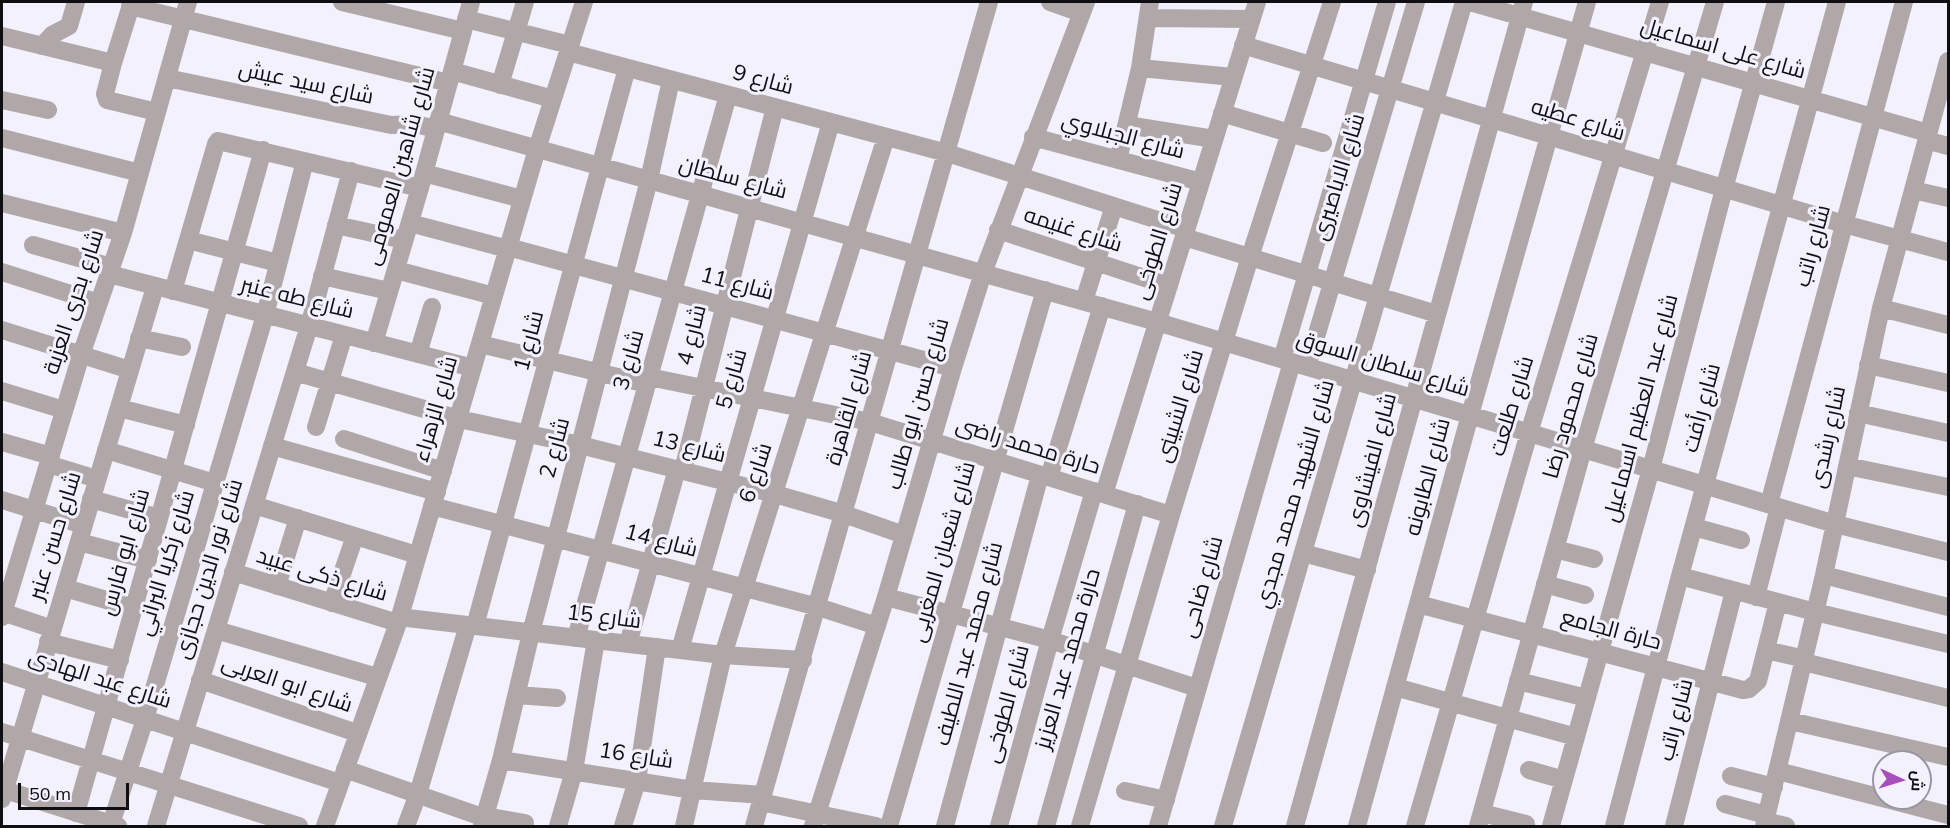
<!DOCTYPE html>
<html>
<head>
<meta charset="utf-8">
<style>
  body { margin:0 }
  #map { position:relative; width:1950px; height:828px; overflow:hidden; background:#f4f1fe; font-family:Mulish,Cairo,sans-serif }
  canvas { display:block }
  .frame { position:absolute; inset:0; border:3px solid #0f0e13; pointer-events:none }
  .north { position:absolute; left:1872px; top:750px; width:60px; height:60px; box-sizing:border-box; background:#f4f1fe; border:2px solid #9896a0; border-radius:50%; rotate:94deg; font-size:16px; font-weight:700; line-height:24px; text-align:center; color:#0f0e13 }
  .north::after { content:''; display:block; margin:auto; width:21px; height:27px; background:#a74fbb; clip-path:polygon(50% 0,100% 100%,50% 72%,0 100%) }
  .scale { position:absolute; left:18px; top:783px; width:111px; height:27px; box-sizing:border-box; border:3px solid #0f0e13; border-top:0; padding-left:8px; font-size:18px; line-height:21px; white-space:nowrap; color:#0f0e13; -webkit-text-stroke:4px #f4f1fe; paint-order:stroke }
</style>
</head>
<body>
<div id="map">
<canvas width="1950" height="828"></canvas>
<div class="frame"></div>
<div class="north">ش</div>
<div class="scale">50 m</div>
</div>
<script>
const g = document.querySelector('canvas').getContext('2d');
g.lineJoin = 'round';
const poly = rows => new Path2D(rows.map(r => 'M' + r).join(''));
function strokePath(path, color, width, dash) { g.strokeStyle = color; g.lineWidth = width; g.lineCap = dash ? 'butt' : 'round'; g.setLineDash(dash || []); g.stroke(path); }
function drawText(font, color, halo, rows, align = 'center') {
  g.font = font + ' Mulish,Cairo,sans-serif'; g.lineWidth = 6; g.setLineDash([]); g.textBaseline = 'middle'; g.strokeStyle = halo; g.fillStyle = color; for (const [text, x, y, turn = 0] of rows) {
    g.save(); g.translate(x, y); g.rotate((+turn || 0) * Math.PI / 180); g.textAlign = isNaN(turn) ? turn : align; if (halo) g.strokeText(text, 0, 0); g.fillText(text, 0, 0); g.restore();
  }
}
strokePath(poly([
  [342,2,463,31],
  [1050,2,1081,13],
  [1470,2,1928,133],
  [130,6,449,83],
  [1148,18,1251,19],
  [466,19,570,45],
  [2,36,113,63,105,94,107,100,157,112],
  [1243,45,1844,224,1948,252],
  [42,46,52,35,69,26,76,2],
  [568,52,947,153,1186,229],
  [113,63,132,2],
  [1140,68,1233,77],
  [452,71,553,99],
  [167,78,391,125,415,124,436,129],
  [500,85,525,2],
  [2,100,48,110],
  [1222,113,1323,143],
  [438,121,1157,322,1835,524,1948,552],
  [1127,125,1214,139],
  [1033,137,1201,182],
  [2,138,140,173],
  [1926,140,1948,146],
  [1118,160,1140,68,1150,2],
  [424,173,522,199],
  [1913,190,1948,198],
  [2,203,123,233],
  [410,223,508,249],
  [336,225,404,240],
  [998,230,1169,286],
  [1184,237,1437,314],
  [188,240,278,263],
  [33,245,111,267],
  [508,247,953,368],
  [396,270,494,296],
  [2,272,99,303],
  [109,274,473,368],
  [322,276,389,291],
  [173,291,216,144,218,141,420,188],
  [1084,301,1114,206],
  [1881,308,1948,325],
  [2,330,130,370],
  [139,338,182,347],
  [374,343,420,188,471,2],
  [480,344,647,384],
  [418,354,432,307],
  [1282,359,1387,2],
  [1868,365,1948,383],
  [1307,367,1416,2],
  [295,372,459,419,580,445,775,494,844,514,904,535],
  [649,377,870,422,1171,515],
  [2,391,64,410],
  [119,408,186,425],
  [1858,413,1948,433],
  [316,427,344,335],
  [344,439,443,471],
  [2,442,51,456],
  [272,446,437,492],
  [106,450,215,483],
  [48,464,97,479],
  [1847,466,1948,487],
  [683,470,775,107],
  [1049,477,1102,306],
  [1104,494,1257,2],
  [91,499,159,518],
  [2,500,83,525],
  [1769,504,1904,2],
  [254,505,417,555],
  [432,506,818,607,877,626],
  [1694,527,1741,540],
  [79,542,148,560],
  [1555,549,1594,559],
  [1303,553,1367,570],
  [233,572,398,623],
  [1824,575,1948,607],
  [1680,576,1815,612,1948,644],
  [1545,584,1585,595],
  [277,586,298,518],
  [65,588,134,608],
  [886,597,1050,640,1197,688],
  [1756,597,1779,507],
  [332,603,355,536],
  [1418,604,1743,690,1749,689,1758,681,1778,602],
  [2,612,53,629],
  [2,617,81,355,123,233,188,2],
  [399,617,723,655,803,660],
  [475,626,627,68],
  [216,630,377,677],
  [576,638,728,95],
  [48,642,120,660],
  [628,644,677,469],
  [680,650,831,122],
  [1766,650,1805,659],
  [1804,662,1948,698],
  [2,672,340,783],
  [200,680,357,733],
  [1518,681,1587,698],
  [1395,687,1576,737],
  [517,695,557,698],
  [1790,721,1948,757],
  [2,732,299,826],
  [501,760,693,790,763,795],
  [345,769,485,818],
  [1529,770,1564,780],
  [1778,771,1948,815],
  [1731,776,1774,787],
  [2,789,118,826],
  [1125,791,1166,800],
  [2,799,155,287],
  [761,802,876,826],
  [1725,804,1766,815],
  [76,813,263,150],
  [1482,813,1526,824],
  [485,816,525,823],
  [1765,821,1786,826],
  [111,824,145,719,265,315,305,161],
  [156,826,309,326,351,171],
  [325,826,398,623,537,149,584,2],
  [406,826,418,794,468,625],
  [482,826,501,760,531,633,649,180,671,80],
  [558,826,574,771,596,640],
  [623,826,637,781,657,647],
  [684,826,723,655,886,137],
  [754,826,989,2],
  [813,826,886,597,953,368,983,273,1086,2],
  [889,826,1045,290],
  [945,826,1040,475],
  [999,826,1050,640,1094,491],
  [1046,826,1137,504],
  [1080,826,1171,515,1250,257,1332,2],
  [1158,826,1292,362],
  [1223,826,1464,2],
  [1295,826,1524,2],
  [1357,826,1470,415,1587,2],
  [1415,826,1529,433,1660,2],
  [1478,826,1583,449,1715,2],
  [1551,826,1651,469,1724,189,1776,2],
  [1614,826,1680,576,1837,2],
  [1674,826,1734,591],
  [1764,826,1824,575,1881,308,1948,61]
]), '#b0a8a8', 18);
drawText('22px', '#0f0e13', '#f4f1fe', [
  ["شارع على اسماعيل",1723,49,16],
  ["شارع 9",763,80,15],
  ["شارع سيد عيش",306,83,12],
  ["شارع عطيه",1578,120,17],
  ["شارع الجبلاوي",1123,136,15],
  ["شارع شاهين العمومى",400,166,-74],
  ["شارع الاباصيرى",1339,177,-73],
  ["شارع سلطان",733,178,15],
  ["شارع غنيمه",1073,230,18],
  ["شارع الطوخى",1158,241,-73],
  ["شارع راتب",1813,246,-75],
  ["شارع 11",737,284,15],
  ["شارع طه عنبر",297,298,14],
  ["شارع بحرى العزبة",74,302,-72],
  ["شارع 4",692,335,-76],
  ["شارع 1",529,341,-75],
  ["شارع 3",629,360,-74],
  ["شارع سلطان السوق",1383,364,17],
  ["شارع 5",732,379,-74],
  ["شارع حسن ابو طالب",918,404,-74],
  ["شارع الشبينى",1180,406,-73],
  ["شارع طلعت",1512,406,-73],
  ["شارع محمود رضا",1571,406,-74],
  ["شارع القاهرة",849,408,-74],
  ["شارع عبد العظيم اسماعيل",1641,408,-75],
  ["شارع رأفت",1702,408,-75],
  ["شارع الزهراء",436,409,-74],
  ["شارع رشدى",1828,437,-78],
  ["حارة محمد راضى",1028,446,17],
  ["شارع 13",689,447,14],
  ["شارع 2",555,448,-75],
  ["شارع الفيشاوى",1372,460,-75],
  ["شارع 6",756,473,-72],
  ["شارع الطابونه",1428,477,-75],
  ["شارع الشهيد محمد مجدي",1295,494,-74],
  ["شارع حسن عنبر",55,536,-73],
  ["شارع 14",661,541,15],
  ["شارع ابو فارس",125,552,-74],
  ["شارع شعبان المغربى",943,552,-74],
  ["شارع زكريا البراني",166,563,-73],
  ["شارع نور الدين حجازى",209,569,-73],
  ["شارع ذكى عبيد",322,575,17],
  ["شارع ضاحى",1202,587,-74],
  ["شارع 15",604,617,7],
  ["حارة الجامع",1611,630,15],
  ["شارع محمد عبد اللطيف",969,644,-75],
  ["حارة محمد عبد العزيز",1068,659,-74],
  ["شارع عبد الهادى",100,679,18],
  ["شارع ابو العربى",287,684,19],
  ["شارع الطوخى",1007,704,-75],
  ["شارع راتب",1676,720,-76],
  ["شارع 16",636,756,9]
]);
</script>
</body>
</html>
